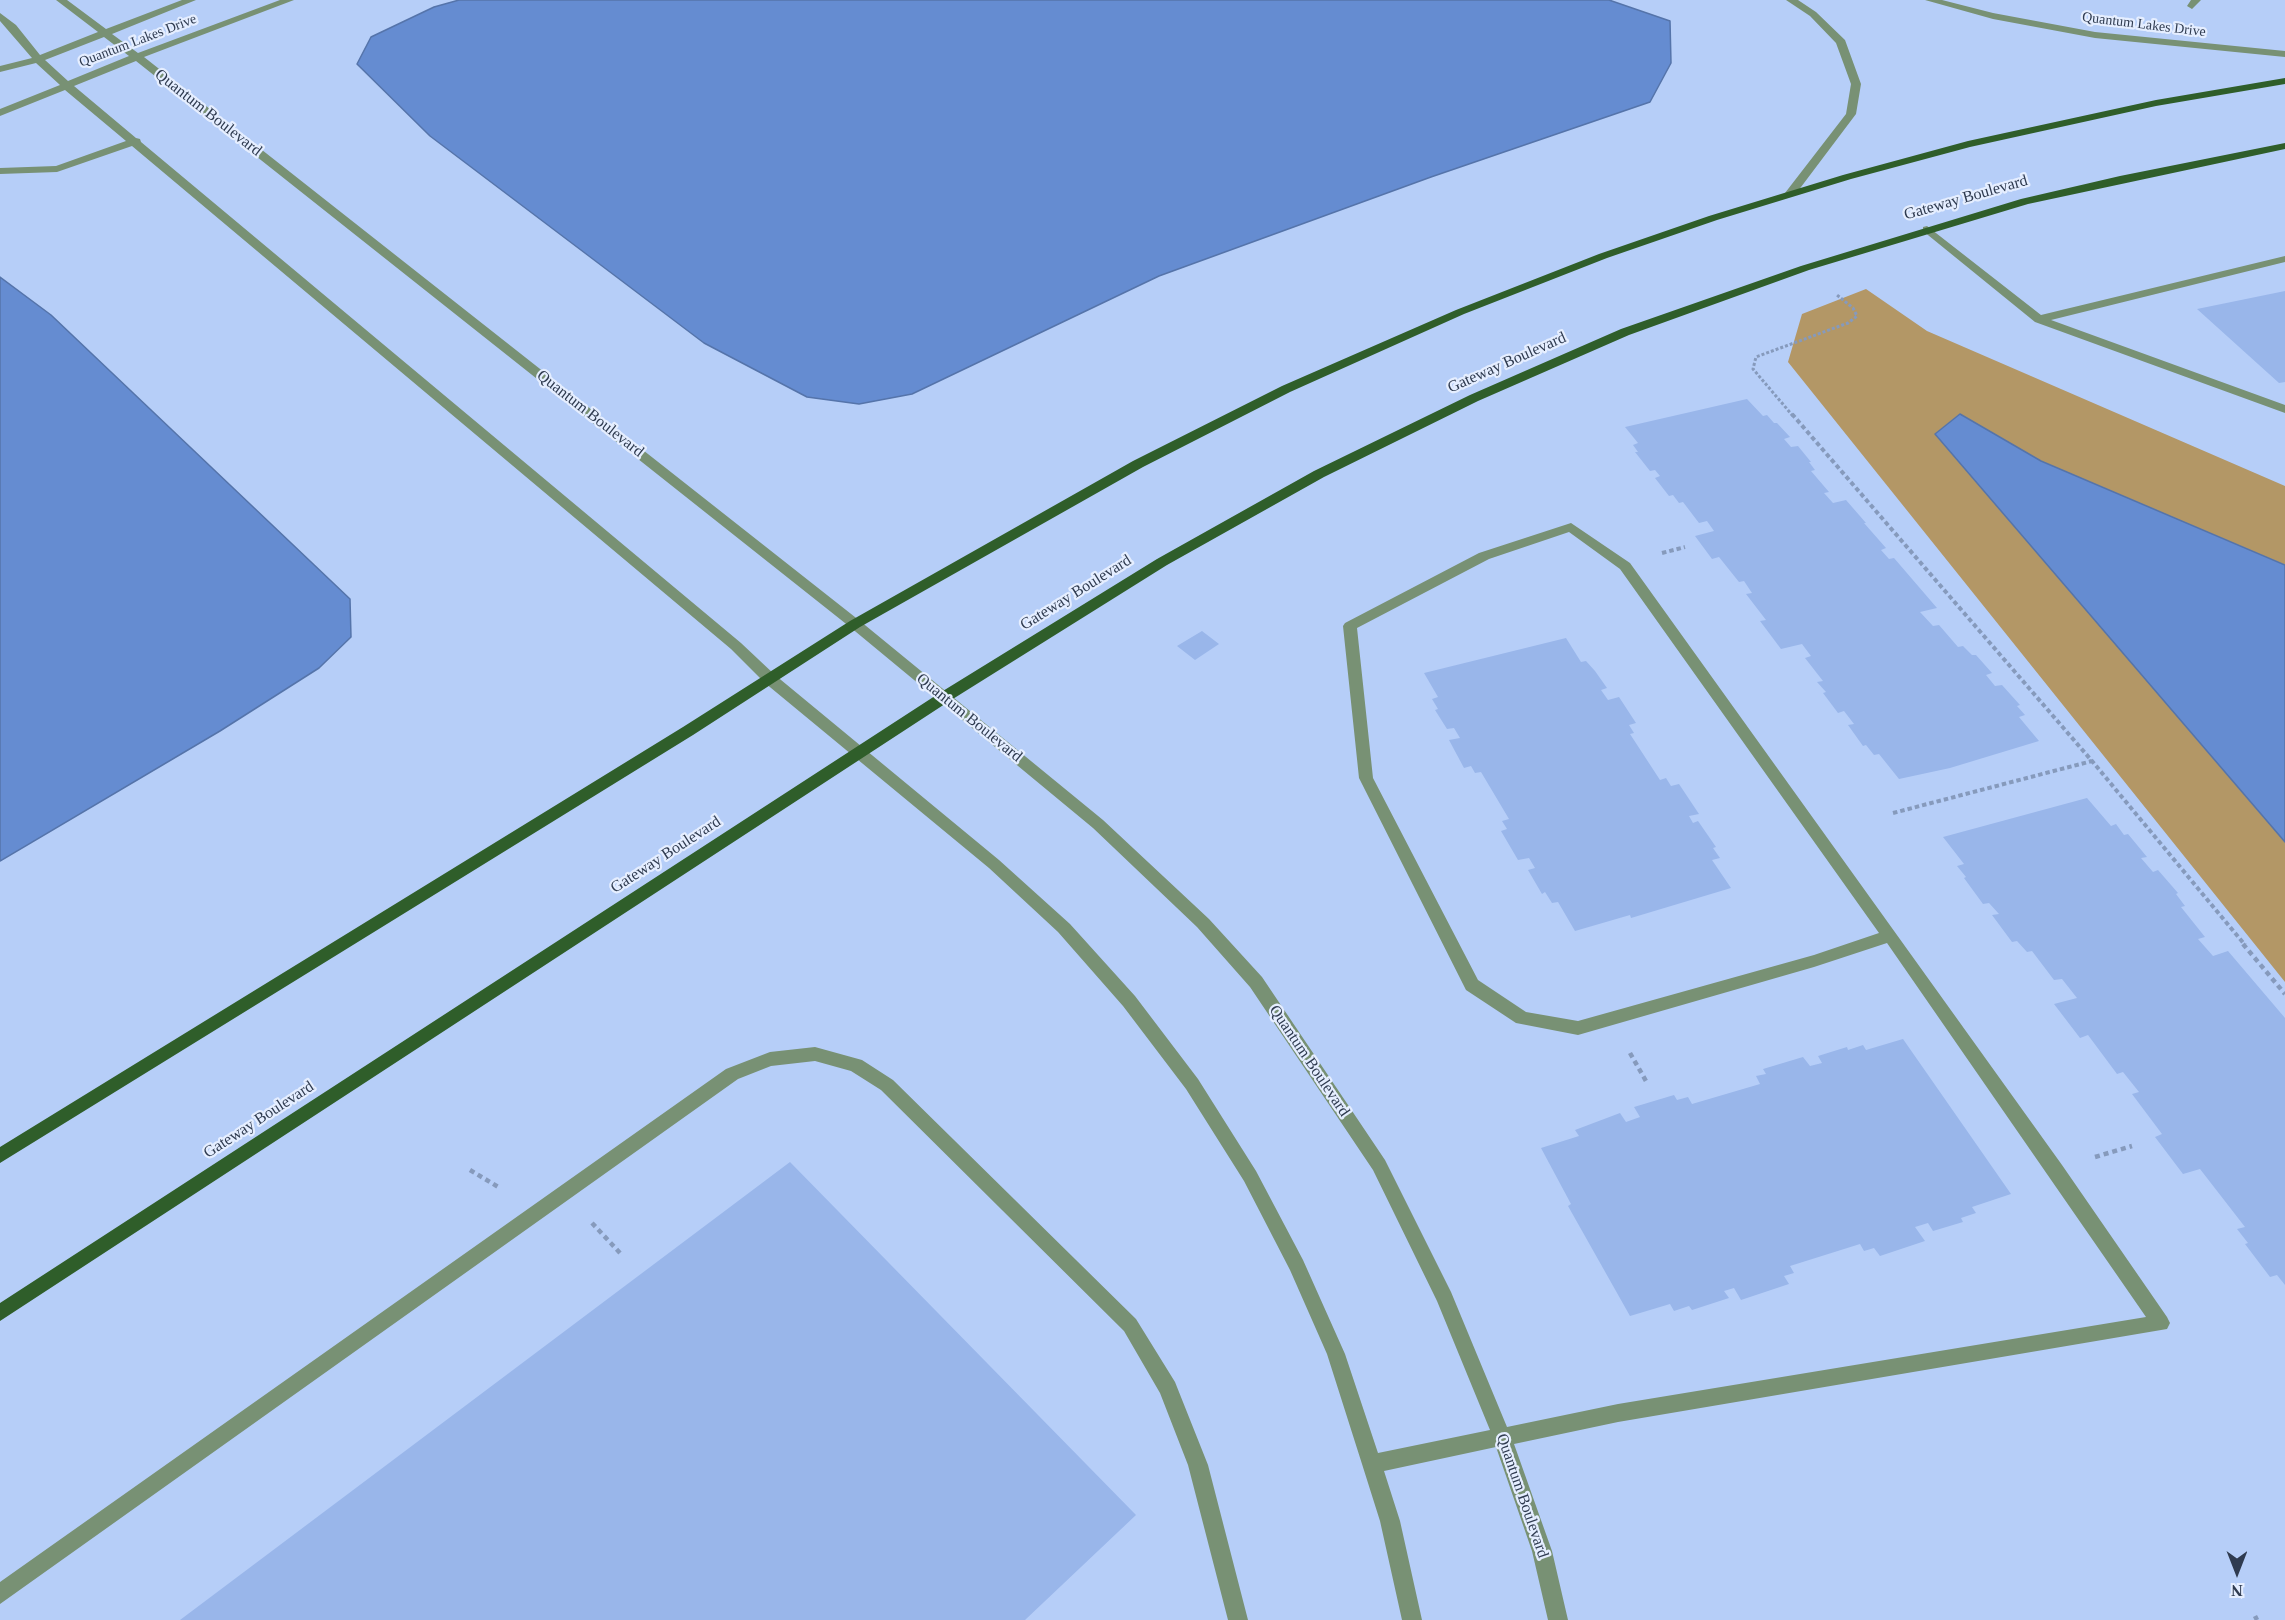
<!DOCTYPE html>
<html>
<head>
<meta charset="utf-8">
<style>
  body { margin:0 }
  #map { position:relative; width:2285px; height:1620px; overflow:hidden; background:#b6cef8; font-family:Georgia,serif }
  canvas { display:block }
  .north { position:absolute; left:2207px; top:1542px; width:60px; height:60px; -webkit-text-stroke:4px #e5eeff; paint-order:stroke; rotate:180deg; font-size:16px; font-weight:700; line-height:24px; text-align:center; color:#2f3b50 }
  .north::after { content:''; display:block; margin:auto; width:21px; height:27px; background:#2f3b50; clip-path:polygon(50% 0,100% 100%,50% 72%,0 100%) }
</style>
</head>
<body>
<div id="map">
<canvas width="2285" height="1620"></canvas>
<div class="north">N</div>
</div>
<script>
const g = document.querySelector('canvas').getContext('2d');
g.lineJoin = 'round';
function fill(path, color) { g.fillStyle = color; g.fill(path, 'evenodd'); }
const poly = rows => new Path2D(rows.map(r => 'M' + r).join(''));
function strokePath(path, color, width, dash) { g.strokeStyle = color; g.lineWidth = width; g.lineCap = dash ? 'butt' : 'round'; g.setLineDash(dash || []); g.stroke(path); }
function drawText(font, color, halo, rows, align = 'center') {
  g.font = font + ' Georgia,serif'; g.lineWidth = 4.5; g.setLineDash([]); g.textBaseline = 'middle'; g.strokeStyle = halo; g.fillStyle = color; for (const [text, x, y, turn = 0] of rows) {
    g.save(); g.translate(x, y); g.rotate((+turn || 0) * Math.PI / 180); g.textAlign = isNaN(turn) ? turn : align; if (halo) g.strokeText(text, 0, 0); g.fillText(text, 0, 0); g.restore();
  }
}
fill(poly([
  [1866,289,1927,331,2285,486,2285,565,2040,461,1960,414,1935,434,2285,842,2285,982,1788,362,1802,314]
]), '#b39766');
const water = poly([
  [459,0,1609,0,1670,21,1671,63,1650,102,1431,177,1159,276,912,394,859,404,807,397,704,343,430,136,357,64,371,37,434,7,459,0],
  [0,277,51,315,350,599,351,637,319,668,220,731,0,861,0,277],
  [1960,414,2041,461,2285,565,2285,842,1935,434,1960,414]
]);
fill(water, '#658cd1');
strokePath(water, '#5574aa', 1.5);
fill(poly([
  [2285,291,2285,382,2279,383,2197,309],
  [1747,399,1763,416,1767,415,1774,423,1777,423,1790,437,1784,439,1791,447,1798,446,1811,462,1809,462,1815,470,1811,471,1829,492,1824,493,1833,503,1846,500,1866,523,1864,523,1886,548,1881,550,1889,559,1894,558,1937,608,1920,612,1933,626,1939,625,1958,647,1963,646,1972,655,1976,655,1992,673,1986,675,1995,686,2002,685,2020,705,2017,706,2025,715,2019,717,2039,741,1950,768,1899,779,1879,754,1874,755,1866,745,1863,746,1848,725,1854,724,1844,711,1838,713,1823,693,1826,692,1817,682,1823,681,1805,658,1811,656,1802,644,1781,649,1760,621,1766,620,1746,594,1752,593,1744,581,1739,582,1719,557,1712,559,1695,536,1714,531,1707,521,1699,523,1683,502,1679,503,1673,495,1669,496,1655,478,1660,476,1655,470,1650,471,1635,452,1638,452,1633,445,1638,443,1625,427],
  [1202,631,1219,644,1195,660,1177,646],
  [1566,638,1581,662,1586,661,1595,671,1607,688,1601,690,1608,700,1619,697,1636,723,1629,725,1634,733,1630,734,1660,780,1666,778,1671,786,1679,784,1699,814,1689,816,1693,823,1698,821,1716,847,1713,848,1720,858,1712,860,1731,888,1631,918,1630,915,1575,931,1558,902,1552,903,1545,892,1542,894,1528,870,1535,868,1529,858,1518,860,1501,831,1507,829,1502,821,1509,819,1481,772,1475,773,1471,766,1464,768,1449,740,1460,738,1454,728,1447,729,1435,710,1438,709,1432,699,1438,697,1424,673],
  [2087,798,2111,826,2116,824,2124,835,2128,834,2147,857,2141,858,2153,872,2158,870,2178,893,2176,894,2185,906,2181,907,2205,937,2198,939,2213,956,2228,951,2285,1018,2285,1285,2277,1275,2270,1277,2245,1244,2248,1243,2237,1229,2245,1227,2200,1169,2183,1174,2155,1137,2162,1134,2132,1094,2139,1092,2123,1072,2117,1074,2088,1035,2080,1038,2054,1004,2077,998,2062,979,2054,980,2032,951,2027,952,2017,941,2012,942,1992,915,1999,914,1989,903,1983,904,1964,878,1966,877,1957,866,1964,864,1943,837],
  [1903,1039,2011,1194,1972,1207,1976,1213,1961,1218,1963,1222,1933,1231,1928,1223,1915,1227,1925,1241,1880,1256,1874,1248,1864,1251,1860,1244,1790,1266,1794,1273,1784,1276,1789,1284,1741,1300,1734,1288,1724,1291,1729,1298,1692,1310,1689,1306,1674,1311,1670,1304,1630,1316,1568,1206,1571,1204,1541,1148,1579,1136,1575,1130,1620,1113,1626,1122,1640,1117,1634,1107,1674,1095,1677,1100,1688,1097,1692,1104,1760,1084,1756,1076,1766,1074,1763,1069,1803,1057,1810,1066,1822,1063,1818,1056,1847,1047,1848,1050,1863,1045,1866,1050],
  [790,1162,1136,1515,1025,1620,180,1620]
]), '#99b6ea');
strokePath(poly([
  [1793,416,1753,369,1756,357,1848,323,1857,316,1853,308,1837,295]
]), '#869abc', 3, [3, 2]);
strokePath(poly([
  [1792,414,2092,761,2245,945],
  [1662,553,1685,547],
  [1893,813,2092,761]
]), '#869abc', 4, [4.5, 3]);
strokePath(poly([
  [2243,944,2285,994],
  [1630,1053,1646,1081],
  [2095,1157,2132,1146],
  [470,1170,500,1188],
  [592,1223,620,1253],
  [2255,1616,2257,1620]
]), '#869abc', 4.5, [5, 4]);
fill(poly([
  [56,0,67,0,106,29,182,0,196,0,112,34,138,53,280,0,294,0,144,57,860,621,1103,820,1209,919,1262,977,1385,1160,1451,1292,1507,1427,1618,1404,2146,1317,1887,943,1814,967,1578,1035,1516,1023,1466,990,1359,778,1343,626,1345,623,1479,553,1571,523,1630,563,2062,1165,2167,1317,2170,1323,2167,1329,1618,1422,1514,1444,1552,1551,1568,1620,1548,1620,1532,1551,1496,1447,1384,1471,1400,1521,1422,1620,1402,1620,1380,1521,1362,1464,1327,1354,1290,1270,1244,1181,1186,1089,1123,1006,1058,932,989,868,765,683,731,649,132,146,57,172,0,174,0,168,56,166,126,141,65,90,0,116,0,109,60,85,36,63,0,72,0,66,32,58,0,21,0,13,16,25,40,55,98,32,56,0],
  [104,37,129,56,68,81,45,60,104,37],
  [136,61,850,627,1093,828,1197,927,1250,987,1373,1170,1437,1301,1490,1430,1378,1453,1345,1354,1303,1260,1256,1171,1198,1079,1135,996,1070,924,999,860,775,675,741,643,141,142,140,139,136,138,74,86,136,61],
  [1569,532,1620,569,1879,933,1814,955,1578,1021,1526,1012,1478,980,1373,778,1357,628,1489,559,1569,532],
  [1786,0,1798,0,1816,12,1845,40,1861,84,1856,114,1795,195,1791,196,1785,193,1846,114,1851,84,1836,43,1810,16,1786,0],
  [1925,0,1942,0,1993,13,2095,32,2285,51,2285,57,2095,38,1993,19,1925,0],
  [2191,0,2201,0,2192,9,2187,6,2191,0],
  [1927,226,2041,315,2285,256,2285,262,2051,320,2285,405,2285,413,2035,322,1923,231,1923,227,1927,226],
  [815,1047,862,1060,893,1080,1136,1319,1175,1382,1208,1465,1248,1620,1228,1620,1188,1465,1160,1393,1124,1331,881,1090,851,1071,815,1061,771,1066,738,1079,0,1604,0,1582,726,1069,770,1052,815,1047]
]), '#789174');
fill(poly([
  [2285,78,2285,84,2156,106,1970,147,1851,179,1717,220,1607,258,1464,314,1290,392,1143,467,860,627,693,735,0,1163,0,1147,683,727,850,621,1133,461,1282,386,1456,310,1599,254,1709,216,1843,175,1968,141,2156,100,2285,78],
  [2285,143,2285,149,2028,204,1809,270,1629,335,1478,401,1324,477,1167,565,948,702,0,1321,0,1303,938,694,1157,559,1314,471,1470,395,1621,329,1801,266,2021,199,2120,176,2285,143]
]), '#2f5e2a');
drawText('14px', '#2f3b50', '#e5eeff', [
  ["Quantum Lakes Drive",2144,25,7],
  ["Quantum Lakes Drive",138,41,-21]
]);
drawText('16px', '#2f3b50', '#e5eeff', [
  ["Quantum Boulevard",208,113,38],
  ["Gateway Boulevard",1966,198,-16],
  ["Gateway Boulevard",1507,363,-24],
  ["Quantum Boulevard",590,414,38],
  ["Gateway Boulevard",1076,593,-32],
  ["Quantum Boulevard",969,718,39],
  ["Gateway Boulevard",666,855,-33],
  ["Quantum Boulevard",1309,1061,56],
  ["Gateway Boulevard",259,1120,-33],
  ["Quantum Boulevard",1522,1496,71]
]);
</script>
</body>
</html>
